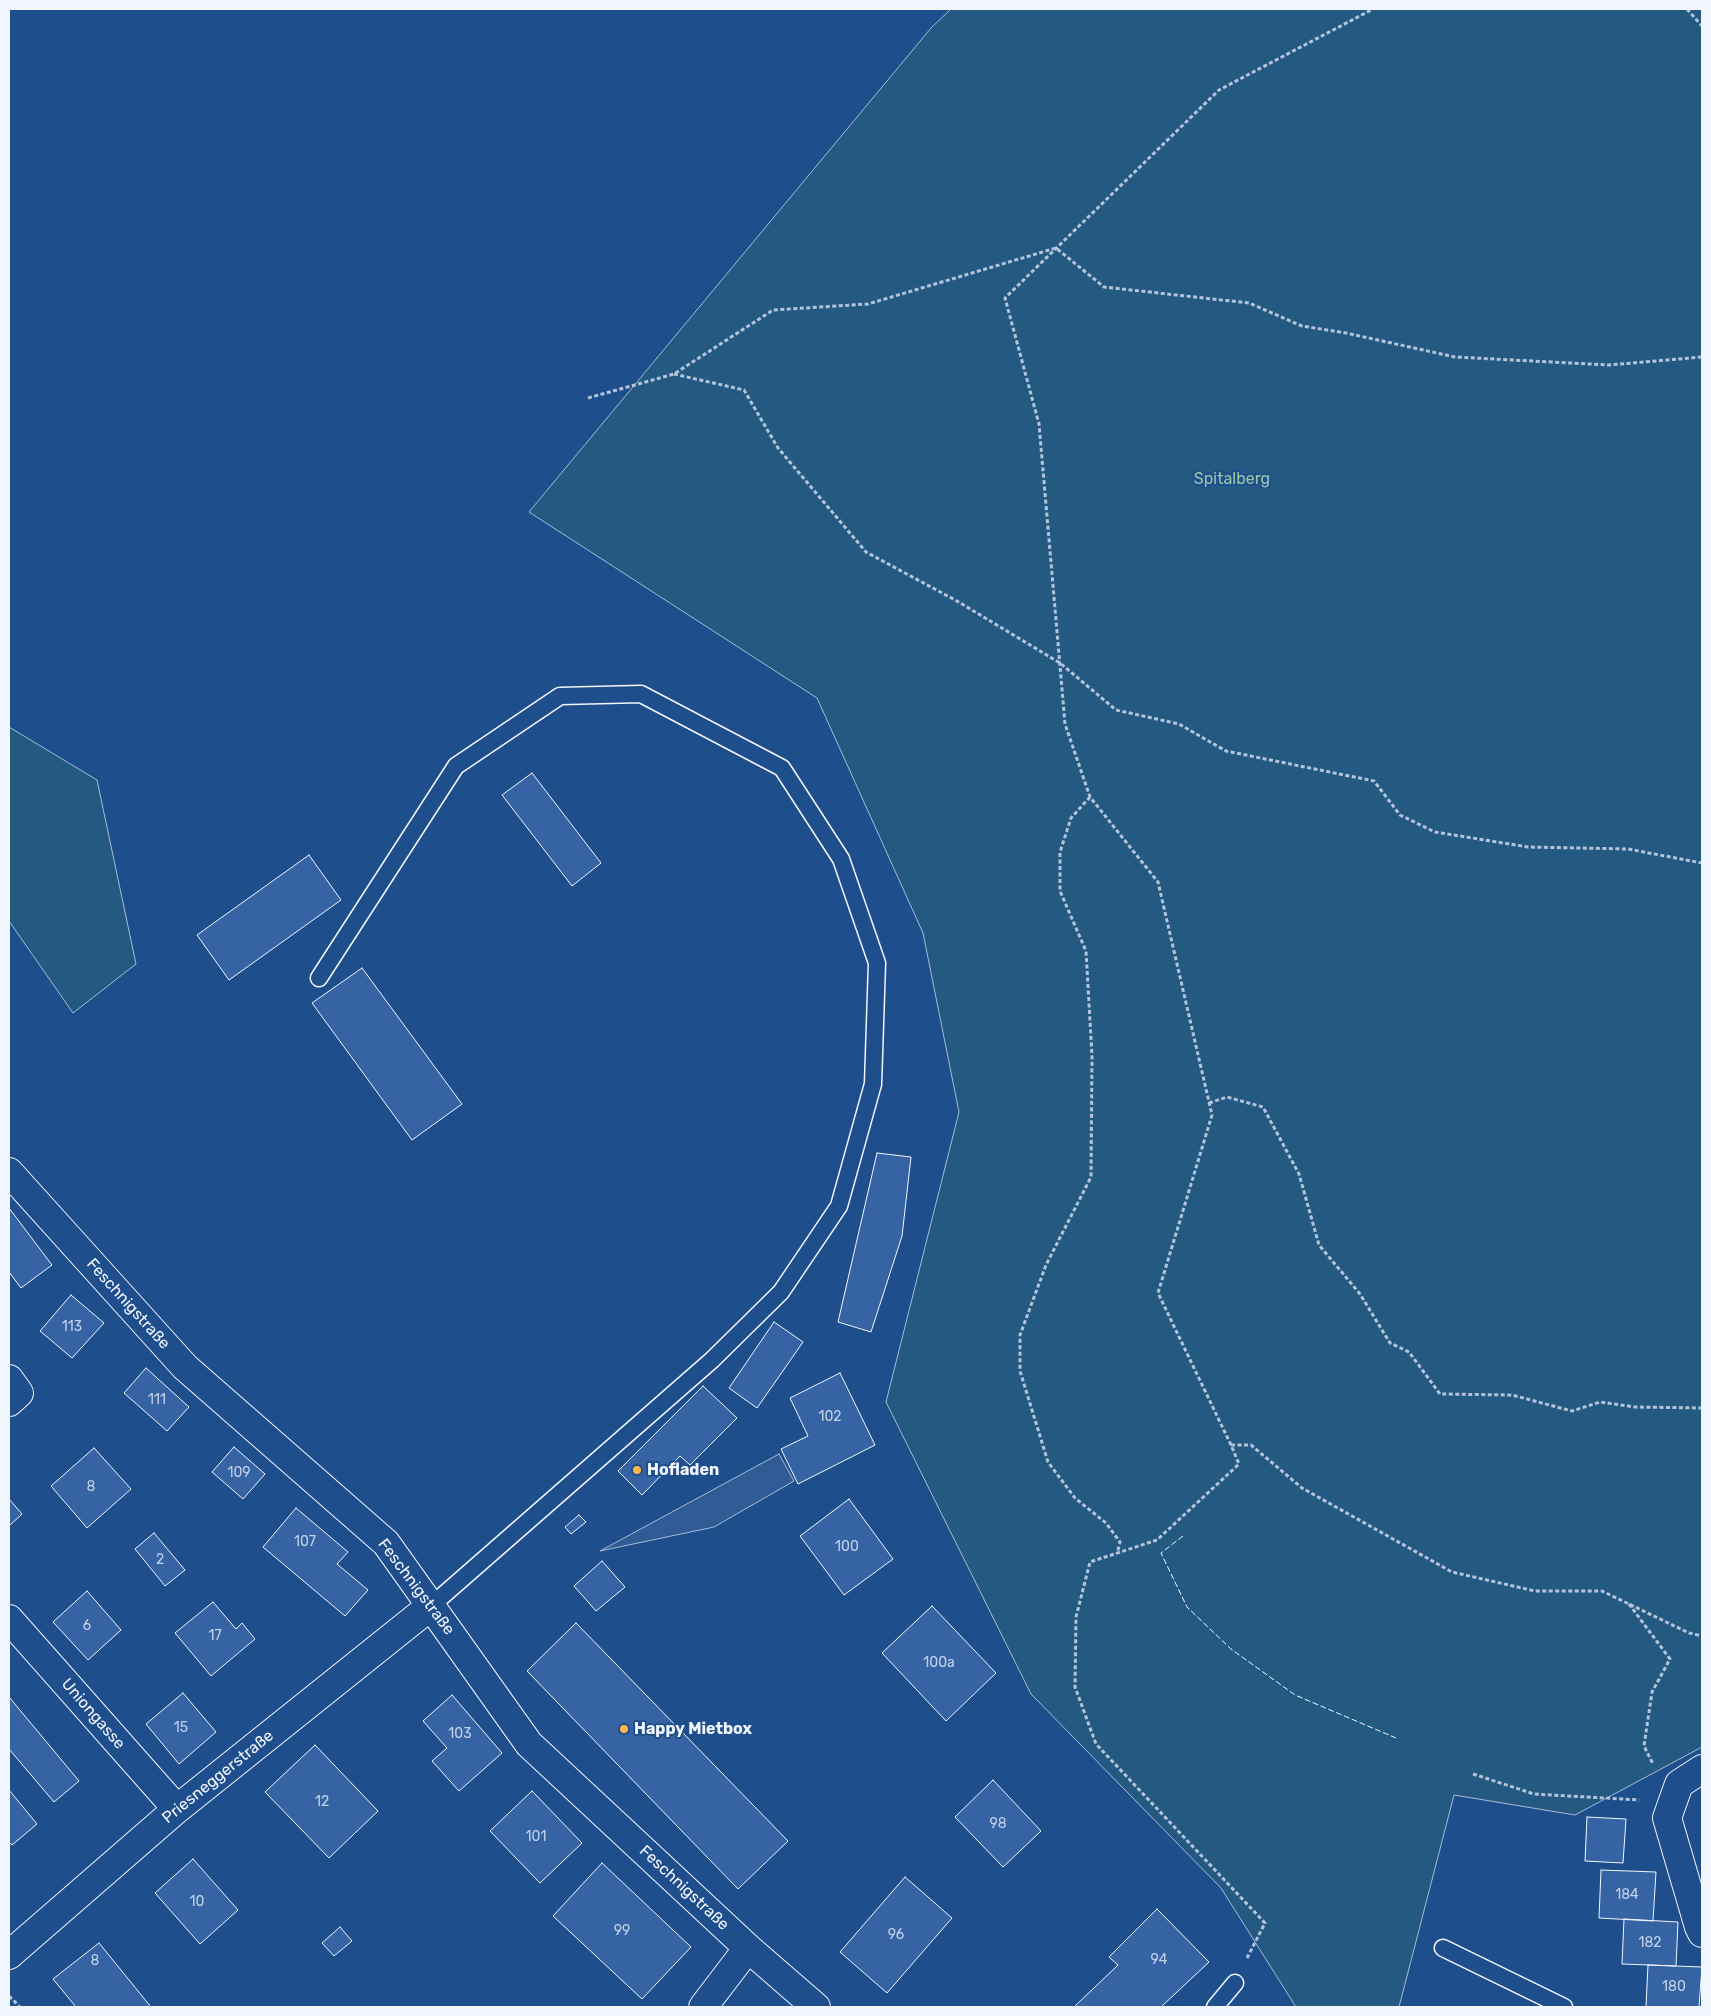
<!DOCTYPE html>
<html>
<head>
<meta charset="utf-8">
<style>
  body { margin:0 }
  #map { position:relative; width:1711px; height:2016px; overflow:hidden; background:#1f4e8c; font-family:Rubik,sans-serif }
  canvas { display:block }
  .frame { position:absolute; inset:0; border:10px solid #f2f6ff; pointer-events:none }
</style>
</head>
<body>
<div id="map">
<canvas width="1711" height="2016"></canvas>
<div class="frame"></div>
</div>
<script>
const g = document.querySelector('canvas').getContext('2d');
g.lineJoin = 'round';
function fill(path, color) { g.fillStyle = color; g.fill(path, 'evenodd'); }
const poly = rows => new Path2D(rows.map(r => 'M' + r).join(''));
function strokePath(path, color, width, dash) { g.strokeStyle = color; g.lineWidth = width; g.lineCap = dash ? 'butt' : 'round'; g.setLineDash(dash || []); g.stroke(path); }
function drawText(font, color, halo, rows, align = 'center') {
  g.font = font + ' Rubik,sans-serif'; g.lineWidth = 4; g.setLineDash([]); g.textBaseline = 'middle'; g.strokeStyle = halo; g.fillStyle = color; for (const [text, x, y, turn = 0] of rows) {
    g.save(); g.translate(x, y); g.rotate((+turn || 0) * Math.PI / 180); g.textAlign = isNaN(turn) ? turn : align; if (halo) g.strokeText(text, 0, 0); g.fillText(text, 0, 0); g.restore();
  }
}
const green = poly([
  [951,9,1702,9,1702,1747,1575,1815,1454,1795,1399,2007,1296,2007,1221,1888,1031,1694,886,1402,959,1112,923,933,817,698,529,512,931,28,951,9],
  [9,727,97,780,136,964,73,1013,9,921,9,727]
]);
fill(green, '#245a82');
strokePath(green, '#a8bbd7', 1);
const parking = poly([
  [779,1454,794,1481,714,1527,600,1551,779,1454]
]);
fill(parking, '#305b95');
strokePath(parking, '#a8bbd7', 1);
const building = poly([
  [532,773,601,863,572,886,502,795,532,773],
  [309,855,341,900,229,980,197,935,309,855],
  [362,968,462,1104,412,1140,312,1003,362,968],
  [877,1153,911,1157,902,1236,871,1332,838,1322,877,1153],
  [9,1208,52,1265,21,1288,9,1272,9,1208],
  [71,1295,104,1323,72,1358,40,1331,71,1295],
  [774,1322,803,1342,757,1408,729,1388,774,1322],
  [146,1368,189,1407,167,1431,124,1393,146,1368],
  [840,1373,875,1445,798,1484,781,1449,808,1436,790,1398,840,1373],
  [703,1386,737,1418,690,1465,680,1456,642,1495,618,1471,703,1386],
  [234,1447,265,1474,243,1499,212,1472,234,1447],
  [94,1448,131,1489,87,1528,51,1486,94,1448],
  [9,1499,22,1514,9,1526,9,1499],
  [849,1499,893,1559,844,1595,800,1536,849,1499],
  [296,1508,348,1552,337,1564,368,1590,345,1616,263,1547,296,1508],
  [579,1515,586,1522,571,1534,565,1527,579,1515],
  [154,1533,185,1570,165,1586,135,1549,154,1533],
  [602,1561,625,1587,596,1611,574,1586,602,1561],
  [87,1591,121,1630,88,1660,53,1622,87,1591],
  [213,1602,236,1629,242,1623,255,1639,211,1676,175,1633,213,1602],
  [932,1606,996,1673,946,1721,882,1653,932,1606],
  [576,1623,788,1841,738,1889,527,1671,576,1623],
  [183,1693,216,1732,179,1764,146,1724,183,1693],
  [452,1695,502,1753,459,1791,432,1761,447,1748,423,1721,452,1695],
  [9,1697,79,1781,54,1802,9,1749,9,1697],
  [315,1745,378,1811,329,1858,265,1792,315,1745],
  [993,1780,1041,1831,1003,1867,955,1817,993,1780],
  [9,1790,37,1824,12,1845,9,1842,9,1790],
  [532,1791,582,1843,540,1883,490,1831,532,1791],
  [1587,1817,1626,1819,1623,1863,1585,1861,1587,1817],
  [193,1859,238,1910,200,1944,155,1893,193,1859],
  [602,1863,691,1947,642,1999,553,1916,602,1863],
  [1601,1870,1656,1872,1653,1921,1599,1918,1601,1870],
  [905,1877,952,1918,887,1993,840,1952,905,1877],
  [1157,1909,1209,1962,1161,2007,1074,2007,1118,1965,1109,1957,1157,1909],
  [1624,1919,1678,1922,1676,1966,1622,1964,1624,1919],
  [340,1927,352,1941,334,1956,322,1943,340,1927],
  [99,1943,151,2007,76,2007,53,1979,99,1943],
  [1648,1965,1702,1967,1699,2007,1646,2007,1648,1965]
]);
fill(building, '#3563a3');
strokePath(building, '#f2f6ff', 1);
const service = poly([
  [319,978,456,766,560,696,641,694,782,768,841,859,877,963,873,1084,839,1206,781,1292,712,1360,432,1605],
  [1443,1948,1564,2007],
  [1215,2007,1235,1983]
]);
const minor = poly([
  [9,1172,185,1367,386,1543,529,1744,748,1948,816,2007],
  [9,1379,19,1393,9,1402],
  [9,1619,177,1809],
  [1702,1769,1679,1784,1667,1818,1699,1927,1702,1933],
  [9,1955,177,1809,432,1605],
  [703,2007,748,1948]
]);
strokePath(service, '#f2f6ff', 19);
strokePath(minor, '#f2f6ff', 30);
strokePath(poly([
  [1687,9,1702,26],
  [674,374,744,390,778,448,866,552,957,601,1060,663,1116,710,1179,724,1226,751,1374,781,1400,815,1435,832,1528,847,1628,849,1702,863],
  [588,398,674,374,773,310,868,304,1056,248,1104,287,1249,303,1302,326,1346,333,1455,357,1609,365,1702,357],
  [1090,797,1071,818,1060,852,1060,891,1086,951,1092,1056,1091,1177,1046,1265,1020,1335,1020,1371,1048,1462,1075,1498,1106,1523,1120,1542,1117,1554],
  [1209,1103,1227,1097,1263,1107,1299,1174,1319,1245,1360,1294,1390,1343,1409,1352,1440,1394,1512,1395,1572,1411,1600,1402,1635,1407,1702,1408],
  [1231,1445,1251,1445,1302,1488,1452,1572,1535,1591,1602,1591,1689,1633,1702,1636],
  [1629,1604,1670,1659,1652,1692,1644,1746,1653,1764],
  [1473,1774,1534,1794,1639,1800],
  [1247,1958,1265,1923,1096,1744,1075,1687,1076,1617,1090,1562,1157,1540,1239,1464,1231,1445,1158,1293,1212,1115,1158,882,1090,797,1065,724,1039,424,1005,298,1219,90,1373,9],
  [9,1996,20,2007]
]), '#b3c4dc', 3, [4, 2.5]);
strokePath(service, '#1f4e8c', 16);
strokePath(minor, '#1f4e8c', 28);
strokePath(poly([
  [1183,1536,1161,1553,1187,1607,1231,1649,1295,1695,1396,1738]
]), '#f2f6ff', 1, [6, 2.5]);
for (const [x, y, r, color] of [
  [637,1470,5,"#ffb74d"],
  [624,1729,5,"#ffb74d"]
]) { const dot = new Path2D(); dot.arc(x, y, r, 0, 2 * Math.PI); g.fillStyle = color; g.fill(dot); strokePath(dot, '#1f4e8c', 2); }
drawText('14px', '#c3d1e8', null, [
  ["113",72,1327],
  ["111",157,1400],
  ["102",830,1417],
  ["109",239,1473],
  ["8",91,1487],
  ["107",305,1542],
  ["100",847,1547],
  ["2",160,1560],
  ["6",87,1626],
  ["17",215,1636],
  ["100a",939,1663],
  ["15",181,1728],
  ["103",460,1734],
  ["12",322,1802],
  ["98",998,1824],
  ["101",536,1837],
  ["184",1627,1895],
  ["10",197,1902],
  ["99",622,1931],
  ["96",896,1935],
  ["182",1650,1943],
  ["94",1159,1960],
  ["8",95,1961],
  ["180",1674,1987]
]);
drawText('16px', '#97c8a6', '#1f4e8c', [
  ["Spitalberg",1232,479]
]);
drawText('16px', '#f2f6ff', '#1f4e8c', [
  ["Feschnigstraße",128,1304,48],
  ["Feschnigstraße",416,1587,53],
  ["Uniongasse",93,1714,49],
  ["Priesneggerstraße",218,1777,-39],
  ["Feschnigstraße",684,1888,43]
]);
drawText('bold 16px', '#f2f6ff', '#1f4e8c', [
  ["Hofladen",647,1470],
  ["Happy Mietbox",634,1729]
], 'left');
</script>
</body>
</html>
